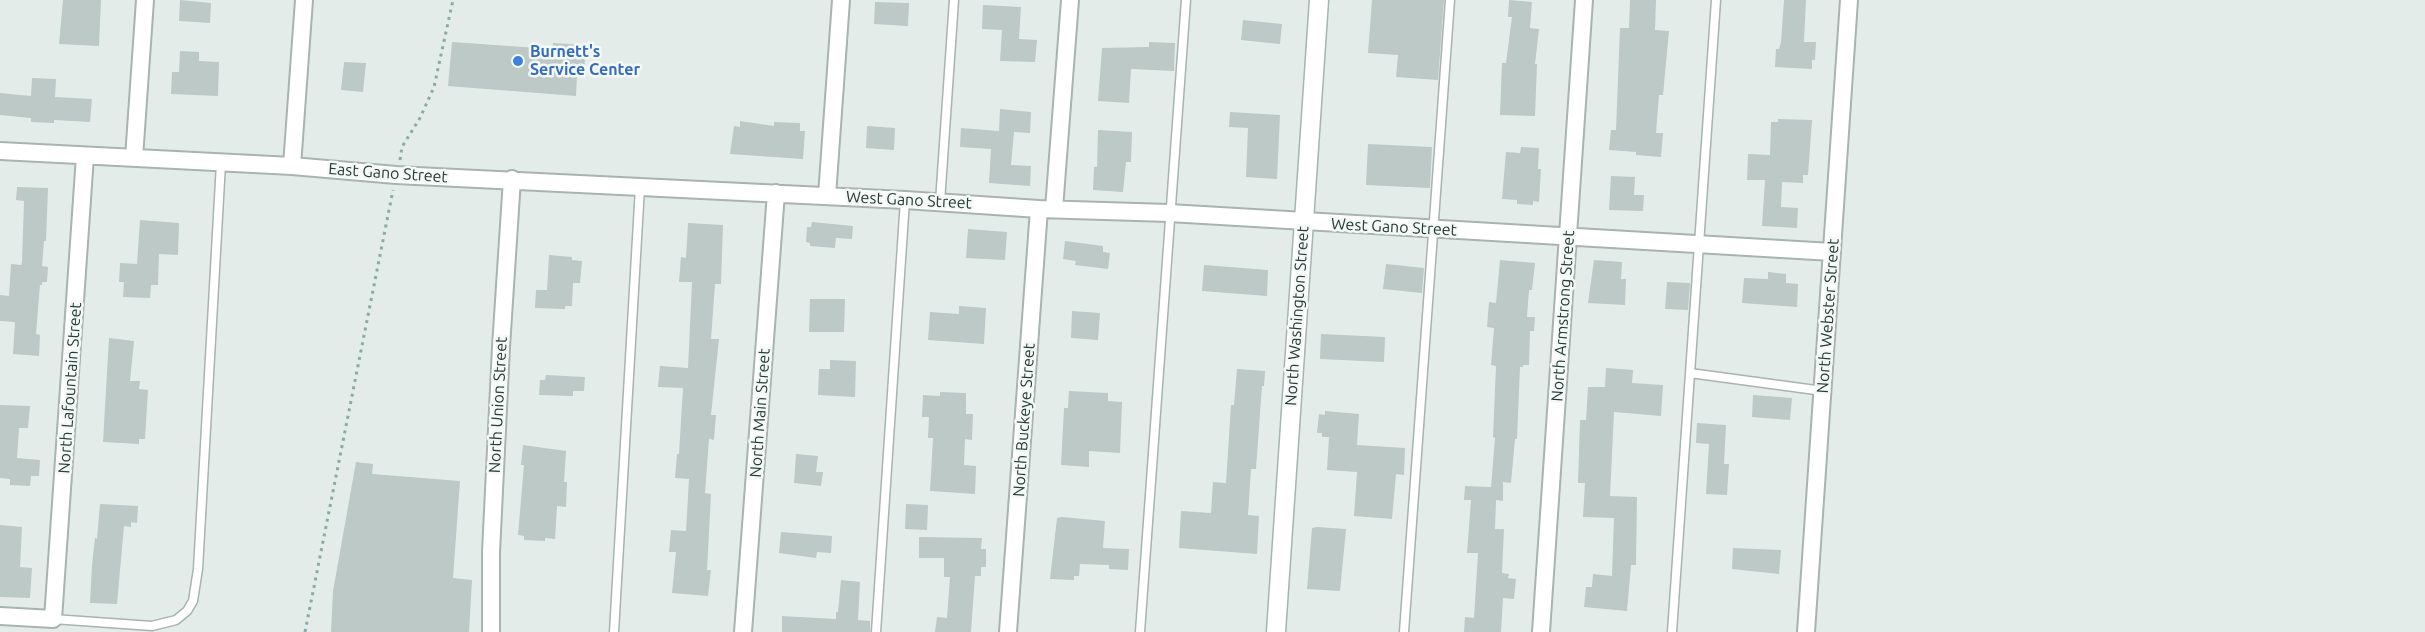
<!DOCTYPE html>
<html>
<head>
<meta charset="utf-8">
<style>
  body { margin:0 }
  canvas { display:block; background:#e4ece9 }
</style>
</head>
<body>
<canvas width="2425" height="632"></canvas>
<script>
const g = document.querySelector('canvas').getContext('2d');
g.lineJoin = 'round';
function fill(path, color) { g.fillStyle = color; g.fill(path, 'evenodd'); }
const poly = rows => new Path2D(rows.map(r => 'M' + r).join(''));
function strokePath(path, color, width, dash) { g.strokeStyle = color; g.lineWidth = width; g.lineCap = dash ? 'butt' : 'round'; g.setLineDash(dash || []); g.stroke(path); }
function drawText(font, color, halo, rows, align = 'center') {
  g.font = font + ' Ubuntu,sans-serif'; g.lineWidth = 5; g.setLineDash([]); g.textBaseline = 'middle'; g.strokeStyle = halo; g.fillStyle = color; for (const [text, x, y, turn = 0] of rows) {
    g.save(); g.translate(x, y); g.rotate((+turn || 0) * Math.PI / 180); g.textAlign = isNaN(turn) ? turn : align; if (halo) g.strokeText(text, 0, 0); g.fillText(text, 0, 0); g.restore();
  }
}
fill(poly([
  [63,0,101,0,99,46,59,44],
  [180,0,211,3,210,23,179,21],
  [1372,0,1444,0,1438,80,1396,77,1398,55,1368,53],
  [1509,0,1532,2,1530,28,1539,29,1535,64,1537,64,1535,116,1500,115,1502,63,1506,63,1512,17,1508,17],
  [1630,0,1656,0,1655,30,1669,31,1663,95,1659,95,1656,133,1663,133,1661,157,1636,155,1636,152,1609,150,1611,130,1616,130,1620,28,1629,28],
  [1784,0,1806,0,1804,42,1816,42,1815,60,1812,60,1812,69,1775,67,1776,49,1779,49,1781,42],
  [875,2,909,3,908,26,874,24],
  [983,5,1021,7,1019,39,1037,40,1035,62,1000,61,1002,30,982,29],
  [1243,20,1282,24,1280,44,1241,40],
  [452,42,552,49,553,43,586,45,584,73,577,73,576,96,448,86],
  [1149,42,1175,43,1174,71,1131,69,1129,103,1098,101,1102,48,1149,47],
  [180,51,199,52,199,61,219,62,218,96,171,94,172,72,179,72],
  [344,62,366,63,363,92,341,90],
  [32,78,56,79,55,97,92,99,90,122,54,120,54,123,31,122,31,118,0,115,0,93,31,96],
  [1000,109,1031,112,1030,133,1014,132,1011,165,1031,166,1030,186,989,183,991,149,960,147,961,128,999,131],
  [1230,112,1280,115,1277,179,1246,177,1248,128,1229,127],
  [1778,119,1812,120,1808,175,1803,175,1803,183,1782,182,1781,207,1798,208,1797,228,1762,226,1765,180,1747,180,1748,154,1770,155,1771,122,1778,122],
  [740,121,774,126,774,122,800,123,800,131,805,131,803,159,730,154,734,126,740,127],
  [867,126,895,128,894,150,866,148],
  [1098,130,1132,132,1131,162,1126,162,1123,192,1093,190,1094,167,1097,167],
  [1368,144,1432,147,1430,188,1366,185],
  [1521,147,1539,148,1538,169,1541,169,1539,202,1533,201,1533,205,1517,204,1517,200,1502,199,1506,152,1520,153],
  [1611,176,1635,177,1634,195,1644,195,1643,211,1609,210],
  [17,187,48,188,46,241,44,241,42,266,48,267,47,282,42,282,42,285,40,285,36,334,40,335,39,356,13,354,15,322,0,321,0,295,9,296,11,264,21,265,22,262,24,201,16,200],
  [140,220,179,223,178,255,159,254,158,285,151,285,150,298,123,297,124,282,119,282,120,263,137,264],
  [812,222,853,226,852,239,836,238,835,248,810,246,810,243,806,242,807,227,811,227],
  [688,223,723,225,721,284,715,284,711,339,719,339,711,415,716,415,714,440,709,439,705,493,711,494,707,570,711,570,708,596,672,593,676,552,669,552,671,530,686,531,689,479,675,478,677,454,679,454,683,388,658,387,660,366,688,368,692,282,679,282,681,257,686,258],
  [968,229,1007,232,1005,260,966,258],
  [1065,241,1103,246,1103,252,1110,253,1108,269,1075,265,1076,261,1063,259],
  [549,255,572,257,572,260,582,261,580,283,573,283,572,306,565,306,565,309,535,308,536,290,547,290],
  [1500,260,1535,263,1532,290,1529,290,1527,317,1535,317,1534,331,1530,331,1529,365,1523,365,1523,367,1520,367,1517,439,1515,439,1511,483,1503,482,1503,501,1496,500,1495,529,1504,529,1502,573,1509,574,1508,578,1516,579,1514,599,1503,598,1501,632,1464,632,1465,617,1474,618,1478,553,1467,553,1471,500,1464,500,1465,486,1491,487,1495,438,1493,437,1496,366,1491,365,1494,328,1487,327,1489,302,1496,303],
  [1594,260,1622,262,1621,279,1626,279,1625,305,1588,303],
  [1386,264,1424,268,1422,293,1383,289],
  [1204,265,1268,270,1267,296,1202,291],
  [1768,272,1786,274,1786,283,1798,284,1797,307,1742,303,1744,278,1768,279],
  [1667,282,1690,283,1688,310,1665,309],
  [810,299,845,299,844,332,809,332],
  [959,306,986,308,984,344,928,340,930,312,959,314],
  [1072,311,1100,313,1098,340,1071,338],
  [1321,334,1385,337,1384,362,1320,359],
  [109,338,134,341,130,381,140,381,139,389,148,390,145,439,139,439,139,444,103,442],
  [830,360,856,361,855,397,818,395,819,369,830,369],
  [1606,368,1633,370,1632,383,1663,385,1661,416,1614,412,1610,496,1637,497,1636,565,1631,565,1627,611,1584,607,1586,587,1592,587,1593,574,1612,576,1614,518,1583,517,1585,483,1578,483,1580,420,1586,420,1588,387,1605,387],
  [1237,369,1265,371,1264,386,1262,386,1256,469,1251,469,1248,515,1259,516,1257,554,1179,548,1181,511,1211,513,1213,482,1226,483,1231,405,1234,405],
  [546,375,585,377,584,391,573,391,573,396,539,395,540,380,545,380],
  [1069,391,1108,393,1108,401,1122,402,1120,453,1089,451,1089,467,1061,465,1064,408,1068,408],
  [940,392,966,393,966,414,973,414,972,440,965,439,964,465,976,466,975,494,930,491,933,438,928,438,929,417,922,417,923,395,940,396],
  [1753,395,1792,398,1790,420,1752,417],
  [0,405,30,406,28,428,19,428,17,458,40,460,39,476,31,476,30,486,10,485,10,479,0,478],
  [1325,411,1359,414,1357,445,1405,448,1404,475,1396,474,1392,519,1354,516,1357,472,1327,470,1329,437,1322,437,1322,433,1317,433,1319,414,1325,415],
  [1697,423,1726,425,1724,464,1729,464,1727,495,1706,494,1709,444,1696,443],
  [523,445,566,451,564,482,567,482,566,507,557,506,555,539,545,538,545,541,524,540,524,536,518,535,524,465,521,465],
  [796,454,818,456,816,472,823,472,821,486,794,483],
  [356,462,373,464,372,474,460,481,453,578,472,580,469,632,331,632,333,591],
  [100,504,138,506,137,523,131,522,131,527,124,526,117,604,90,603,92,565,95,538,97,539],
  [906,504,928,505,927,530,905,529],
  [1062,517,1105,521,1103,548,1129,549,1128,570,1109,569,1109,565,1080,564,1079,576,1074,576,1074,580,1050,579,1057,518],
  [0,525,22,527,20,567,32,568,30,598,0,597],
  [1317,527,1346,529,1340,591,1307,589,1312,528],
  [781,532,832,536,831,553,817,552,816,558,779,553],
  [919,537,982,538,981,549,986,549,986,567,981,567,981,576,975,576,971,632,935,632,937,617,947,618,950,577,944,577,944,558,919,558],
  [1733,548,1781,550,1779,574,1732,569],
  [841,580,860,582,858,620,870,621,870,632,782,632,782,616,836,619,836,612,838,612]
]), '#bcc9c6');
const lane = poly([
  [940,202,954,0],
  [1690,373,1823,391],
  [53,619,152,626,176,620,187,611,193,601,198,569,221,163],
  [614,632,640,187],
  [876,632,905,200],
  [1140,632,1186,0],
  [1404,632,1450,0],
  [1672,632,1716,0]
]);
const street = poly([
  [0,151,292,166,396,175,905,200,1039,209,1169,213,1832,252],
  [134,158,145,0],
  [292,166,304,0],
  [827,196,841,0],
  [1054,209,1070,0],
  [0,616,53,619,85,156],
  [491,632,491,552,501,347,512,179],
  [743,632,776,193],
  [1008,632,1039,209],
  [1541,632,1584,0],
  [1806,632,1849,0]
]);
const secondary = poly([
  [1276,632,1319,0]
]);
strokePath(lane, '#a7b4b0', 11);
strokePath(street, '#a7b4b0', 20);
strokePath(secondary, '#a3b6b2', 21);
strokePath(poly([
  [400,160,402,147,420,118,434,87,453,0],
  [305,632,393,190]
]), '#88aca5', 3, [3, 4.5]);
strokePath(lane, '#fff', 8);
strokePath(street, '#fff', 16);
strokePath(secondary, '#fff', 18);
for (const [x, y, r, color] of [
  [518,61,6,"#3f7fe0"]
]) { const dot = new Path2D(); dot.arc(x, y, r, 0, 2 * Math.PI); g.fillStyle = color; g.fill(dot); strokePath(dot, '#f4f9f7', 2); }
drawText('bold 16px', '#366cbe', '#f4f9f7', [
  ["Burnett's",530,52],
  ["Service Center",530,70]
], 'left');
drawText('16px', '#253c38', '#f4f9f7', [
  ["East Gano Street",388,173,4],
  ["West Gano Street",909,200,3],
  ["West Gano Street",1394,227,3],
  ["North Washington Street",1297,316,-86],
  ["North Armstrong Street",1563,316,-86],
  ["North Webster Street",1828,316,-86],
  ["North Lafountain Street",70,388,-86],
  ["North Union Street",498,405,-87],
  ["North Main Street",760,413,-86],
  ["North Buckeye Street",1024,420,-86]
]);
</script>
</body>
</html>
